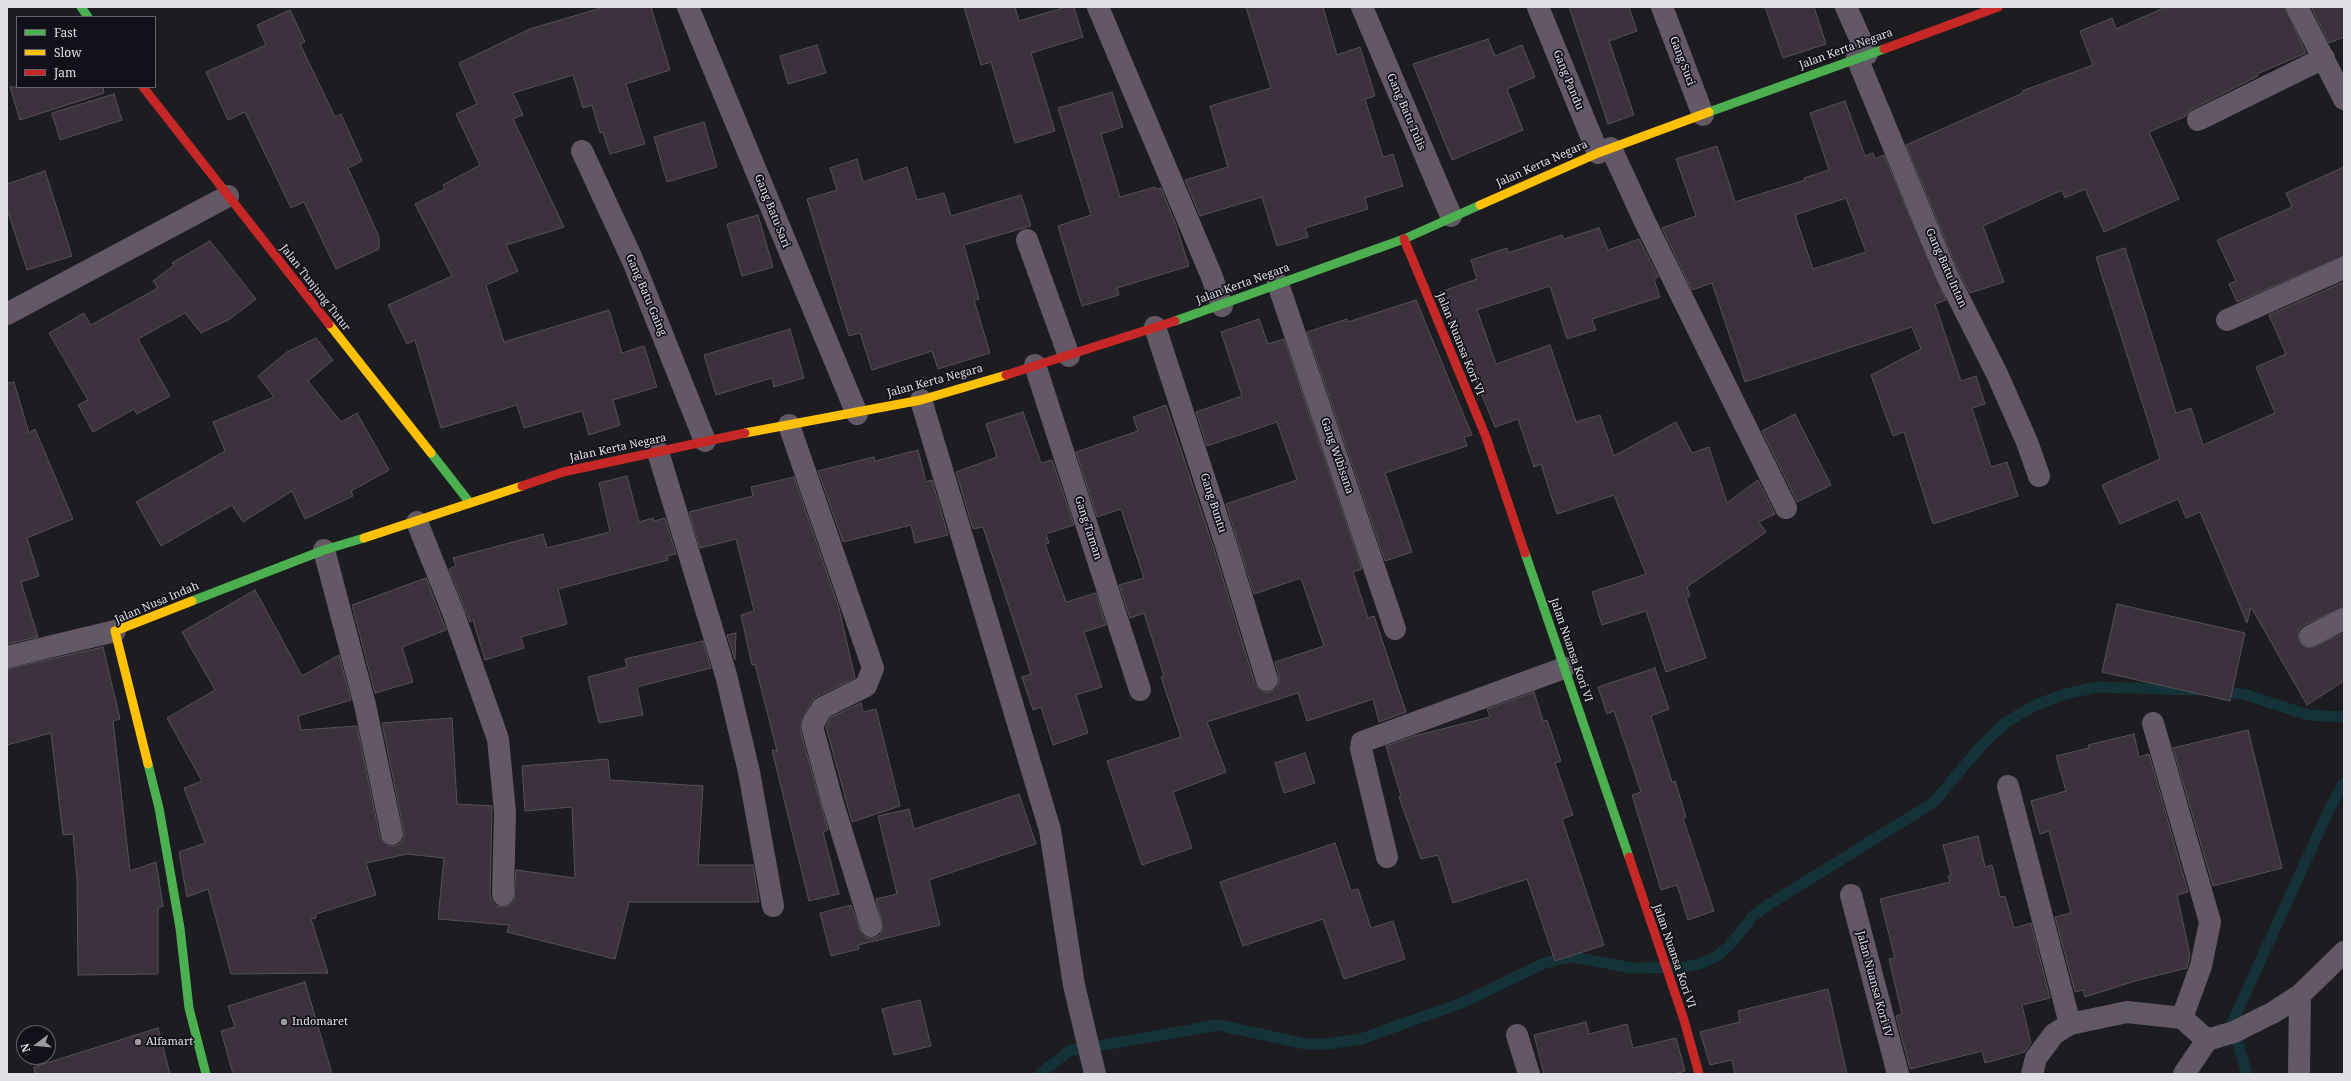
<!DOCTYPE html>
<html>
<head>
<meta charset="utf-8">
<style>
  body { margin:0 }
  #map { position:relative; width:2351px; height:1081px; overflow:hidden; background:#1c1c21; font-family:"Noto Serif",serif }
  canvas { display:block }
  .frame { position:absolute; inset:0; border:8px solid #e1e0e6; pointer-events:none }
  .legend { position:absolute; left:16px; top:16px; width:140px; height:72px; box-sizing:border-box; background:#12111a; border:1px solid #65646c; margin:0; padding:5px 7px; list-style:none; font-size:12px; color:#e1e0e6 }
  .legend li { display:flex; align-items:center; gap:8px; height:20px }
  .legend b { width:20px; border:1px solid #65646c }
  .north { position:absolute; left:16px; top:1025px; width:40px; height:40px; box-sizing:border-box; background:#12111a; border:1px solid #65646c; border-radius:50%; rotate:254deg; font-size:11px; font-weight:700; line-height:16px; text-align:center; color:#e1e0e6 }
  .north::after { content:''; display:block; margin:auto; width:14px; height:18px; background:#9c9ba1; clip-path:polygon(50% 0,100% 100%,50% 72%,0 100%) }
</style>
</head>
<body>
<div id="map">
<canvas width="2351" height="1081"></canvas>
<div class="frame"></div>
<ul class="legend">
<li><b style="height:5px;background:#4caf50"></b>Fast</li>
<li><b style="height:5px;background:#ffc107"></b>Slow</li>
<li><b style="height:5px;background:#c62828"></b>Jam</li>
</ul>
<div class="north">N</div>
</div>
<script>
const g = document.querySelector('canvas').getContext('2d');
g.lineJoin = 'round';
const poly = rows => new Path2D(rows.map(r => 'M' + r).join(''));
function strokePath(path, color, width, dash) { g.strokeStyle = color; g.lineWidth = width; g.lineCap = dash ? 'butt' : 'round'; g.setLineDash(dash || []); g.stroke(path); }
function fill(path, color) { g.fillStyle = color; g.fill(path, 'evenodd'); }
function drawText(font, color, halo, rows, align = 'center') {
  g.font = font + ' "Noto Serif",serif'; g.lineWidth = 3.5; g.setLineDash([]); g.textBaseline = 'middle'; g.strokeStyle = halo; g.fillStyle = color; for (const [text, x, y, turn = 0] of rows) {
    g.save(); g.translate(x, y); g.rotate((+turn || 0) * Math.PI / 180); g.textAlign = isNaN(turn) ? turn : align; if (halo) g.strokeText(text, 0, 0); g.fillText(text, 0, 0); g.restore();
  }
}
strokePath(poly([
  [2217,691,2244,694,2308,715,2344,717],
  [1040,1074,1069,1051,1218,1025,1306,1044,1326,1044,1361,1039,1464,1002,1542,964,1559,959,1575,957,1631,968,1685,967,1702,963,1717,956,1730,945,1753,916,1768,905,1934,802,1981,746,2005,723,2033,706,2065,694,2098,687,2196,690],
  [2247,1074,2232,1023,2329,810,2344,783]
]), '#143237', 11);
const building = poly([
  [604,7,651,7,670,70,626,84,645,144,610,154,603,132,600,133,592,105,583,108,573,75,513,93,523,115,513,119,564,227,506,245,518,271,486,285,504,342,609,310,622,353,644,346,657,387,613,400,620,425,589,435,582,411,524,428,517,405,441,428,415,340,407,344,388,305,452,276,415,204,445,189,443,185,480,165,456,114,477,104,459,63,530,29,604,7],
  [964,7,1015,7,1019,21,1066,7,1074,7,1083,37,1031,53,1055,131,1015,143,991,62,981,65,964,7],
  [1246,7,1323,7,1337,55,1360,47,1375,96,1365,99,1383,157,1393,154,1403,186,1365,198,1368,209,1305,228,1308,237,1277,246,1262,197,1200,216,1185,180,1228,167,1210,106,1271,88,1246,7],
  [1569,7,1629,7,1637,31,1609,41,1634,115,1608,124,1569,7],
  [1765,7,1814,7,1826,44,1783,58,1765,7],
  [2166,7,2285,7,2306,53,2257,74,2258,76,2192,109,2186,116,2149,132,2179,199,2104,232,2085,189,2065,198,2062,190,1983,226,2004,282,1970,293,1957,268,1906,145,2023,93,2022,91,2093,65,2080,31,2112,18,2116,29,2166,7],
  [2311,7,2344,7,2344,37,2329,43,2311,7],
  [290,10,305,42,300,44,335,117,341,114,362,161,348,168,379,237,379,249,336,269,304,202,291,208,245,112,228,120,206,72,266,45,257,25,290,10],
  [1488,39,1495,56,1522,45,1535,77,1507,89,1523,130,1452,160,1413,64,1488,39],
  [817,45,826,73,788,84,780,56,817,45],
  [10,87,103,87,104,93,20,120,10,87],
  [1112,92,1123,127,1101,134,1120,197,1155,187,1155,189,1161,188,1176,225,1189,266,1117,288,1119,295,1082,306,1058,226,1091,215,1058,108,1112,92],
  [114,94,122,120,60,140,52,113,114,94],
  [1845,101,1865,156,1873,153,1875,159,1884,155,1946,300,1935,304,1961,381,1976,376,1985,404,1972,408,1991,467,2007,462,2018,496,1933,524,1904,432,1893,436,1871,375,1921,349,1912,327,1745,382,1712,283,1692,290,1662,228,1696,216,1676,159,1717,146,1735,202,1805,180,1804,178,1829,170,1810,113,1845,101],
  [1846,198,1866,252,1813,269,1795,215,1846,198],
  [704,122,717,167,667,182,654,137,704,122],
  [857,159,863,182,907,167,917,200,944,193,951,216,1021,195,1031,226,964,245,979,299,974,300,990,353,938,369,932,351,872,370,860,333,849,336,807,199,837,190,830,168,857,159],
  [2344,167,2344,256,2237,302,2229,284,2236,281,2217,240,2292,207,2286,193,2344,167],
  [45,171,72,256,27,270,7,209,7,184,45,171],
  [758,215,773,267,742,276,727,224,758,215],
  [1599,228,1608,250,1639,239,1658,277,1654,279,1660,297,1592,319,1596,330,1567,339,1550,286,1477,310,1496,364,1550,345,1576,422,1600,415,1614,456,1676,422,1692,453,1709,447,1727,503,1758,480,1775,514,1759,522,1766,532,1687,587,1690,596,1686,598,1706,658,1666,672,1646,611,1602,625,1592,592,1646,574,1614,495,1557,514,1541,464,1534,467,1518,419,1495,427,1440,292,1477,279,1471,260,1507,248,1508,253,1562,235,1564,239,1599,228],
  [210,241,256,299,230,319,201,333,185,313,138,339,170,396,137,414,134,409,93,432,78,405,88,400,49,333,84,313,91,325,158,288,153,281,174,265,172,263,210,241],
  [2125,248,2176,413,2191,408,2203,445,2275,413,2256,367,2286,354,2269,315,2344,282,2344,607,2304,625,2299,629,2298,636,2303,646,2310,648,2344,633,2344,681,2307,705,2251,607,2247,623,2200,512,2186,518,2178,499,2120,524,2102,485,2160,459,2096,257,2125,248],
  [1416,300,1472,435,1464,437,1467,446,1385,473,1412,552,1385,561,1307,332,1347,319,1348,322,1416,300],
  [1259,319,1268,344,1284,339,1362,569,1353,572,1368,618,1374,616,1406,712,1379,722,1373,699,1307,721,1298,693,1207,722,1226,772,1173,792,1192,848,1142,865,1107,761,1181,737,1161,677,1164,676,1144,613,1130,618,1119,585,1144,578,1121,509,1097,517,1076,452,1138,431,1133,417,1166,405,1214,549,1255,684,1264,692,1270,692,1276,689,1279,683,1279,677,1275,662,1324,646,1301,578,1254,594,1226,504,1297,480,1277,422,1207,446,1196,412,1242,396,1221,332,1259,319],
  [790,329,804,378,774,387,772,378,716,395,704,355,790,329],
  [316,338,333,360,308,381,341,422,357,413,389,470,351,491,353,496,305,519,292,491,243,522,232,505,161,546,136,502,225,451,213,422,274,397,258,376,287,352,316,338],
  [14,382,29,433,35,429,73,519,27,538,39,576,21,582,38,637,7,644,7,383,14,382],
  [1023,412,1041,463,1052,460,1074,525,1046,534,1049,543,1045,544,1066,602,1096,593,1106,625,1084,632,1102,687,1076,695,1088,733,1053,745,1041,707,1033,710,1022,677,1031,674,983,527,973,529,956,472,997,457,986,424,1023,412],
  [1795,414,1831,485,1797,502,1762,431,1795,414],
  [918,450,926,482,932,480,948,535,915,543,911,525,843,542,818,471,874,457,875,461,918,450],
  [627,476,639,522,653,518,654,521,665,518,676,554,667,556,668,560,558,589,567,624,521,637,524,648,485,660,473,620,470,622,449,569,456,566,453,558,543,534,547,548,610,532,599,483,627,476],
  [794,477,839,608,855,678,816,697,811,702,801,724,801,733,828,830,823,832,839,894,809,901,772,750,777,751,755,664,752,665,741,615,754,611,736,539,700,548,689,512,753,496,751,487,794,477],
  [426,578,446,630,402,647,413,682,375,693,352,605,426,578],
  [255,590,302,676,339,655,351,700,298,716,301,730,357,726,380,837,388,846,394,846,400,844,404,838,404,832,382,723,452,718,457,804,492,806,490,895,492,901,497,906,509,906,514,901,516,870,575,878,572,807,525,811,522,766,608,759,610,780,703,786,698,865,753,865,759,902,629,902,615,959,507,932,509,925,438,919,444,858,407,854,366,863,376,895,316,914,316,918,311,919,328,973,231,974,208,889,187,897,179,852,205,843,184,788,202,781,167,718,215,690,182,632,255,590],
  [2117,604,2245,633,2230,701,2102,672,2117,604],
  [736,633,735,660,727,635,736,633],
  [703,641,711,668,637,687,643,715,599,723,588,677,627,667,625,659,703,641],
  [103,647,120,719,113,721,130,871,156,862,163,906,158,908,158,974,78,975,77,878,73,834,63,835,51,733,7,745,7,669,103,647],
  [1655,668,1669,709,1651,716,1672,782,1675,781,1686,817,1683,818,1714,911,1688,920,1677,885,1661,890,1632,795,1641,792,1614,711,1607,714,1598,687,1655,668],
  [1534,692,1543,721,1547,720,1561,761,1555,763,1573,815,1562,819,1604,945,1555,961,1527,879,1453,903,1438,855,1421,859,1399,797,1401,796,1386,746,1414,736,1490,717,1487,709,1534,692],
  [861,703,863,712,876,709,900,806,852,822,826,727,831,717,861,703],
  [2248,730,2282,868,2213,886,2173,748,2248,730],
  [2134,734,2139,757,2149,754,2188,892,2177,895,2190,955,2187,968,2135,981,2085,997,2083,990,2075,992,2055,917,2071,913,2049,831,2040,834,2031,801,2066,791,2056,756,2089,748,2088,745,2134,734],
  [1305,753,1315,783,1284,793,1275,763,1305,753],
  [1019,794,1036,844,929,880,940,925,858,945,859,949,831,956,820,913,851,905,862,935,868,938,874,938,880,935,883,928,876,899,897,894,878,816,909,809,914,829,1019,794],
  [1978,836,1985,867,1992,865,2000,897,2005,896,2014,928,2031,923,2050,998,2022,1005,2031,1043,2025,1052,1985,1063,1982,1051,1910,1069,1896,1016,1902,1014,1889,959,1895,958,1880,899,1950,882,1948,876,1951,875,1943,845,1978,836],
  [1335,843,1351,891,1358,889,1371,928,1393,921,1405,959,1344,979,1323,919,1243,946,1220,882,1335,843],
  [305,982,332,1074,233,1074,221,1031,235,1027,228,1006,305,982],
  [1828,989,1847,1074,1735,1074,1732,1060,1710,1065,1700,1032,1740,1022,1738,1011,1828,989],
  [920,1000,931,1046,894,1055,882,1009,920,1000],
  [1586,1022,1589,1034,1627,1024,1633,1048,1676,1038,1685,1071,1675,1074,1544,1074,1534,1035,1586,1022],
  [158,1028,170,1074,35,1074,34,1067,158,1028]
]);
fill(building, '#3c323d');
strokePath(building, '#555256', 1);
strokePath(poly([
  [688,7,857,414],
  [1098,7,1212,277,1222,306],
  [1362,7,1451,216],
  [1538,7,1598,153],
  [1662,7,1703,115],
  [1846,7,1867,54],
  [2297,7,2344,99],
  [1857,58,1946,273,1997,374,2027,442,2039,476],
  [2198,120,2324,58],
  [1611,148,1645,222,1786,508],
  [582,151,633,261,705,441],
  [1027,240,1069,356],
  [1278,284,1395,629],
  [7,314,228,196],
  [2227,320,2344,268],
  [1155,327,1226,545,1267,680],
  [1035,365,1140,690],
  [921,400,1050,830,1074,985,1095,1074],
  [789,425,873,668,866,686,822,708,813,724,813,730,833,804,871,926],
  [658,452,726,675,749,772,773,906],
  [417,522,453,612,498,739,505,812,503,895],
  [324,550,365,705,392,834],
  [2310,636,2344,619],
  [7,657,115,631],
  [2153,723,2210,922,2201,966,2182,1018],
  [2008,786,2070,1024],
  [1387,857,1361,749,1362,742,1564,668],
  [1851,895,1898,1074],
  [1517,1035,1529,1074],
  [2207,1040,2234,1032,2274,1012,2300,995,2344,952],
  [2032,1074,2036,1058,2054,1034,2070,1024,2127,1012,2182,1018,2207,1040,2184,1074],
  [2299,1074,2300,995]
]), '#635966', 22);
strokePath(poly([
  [81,7,88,17],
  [1709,112,1884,49],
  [1175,321,1404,239,1480,205],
  [431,453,470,503],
  [1525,553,1629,857],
  [192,601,324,550,364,538],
  [148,764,159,808,180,928,189,1008,206,1074]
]), '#4caf50', 9);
strokePath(poly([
  [1480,205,1598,153,1709,112],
  [329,324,431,453],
  [745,433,921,400,1006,375],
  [364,538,522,486],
  [148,764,115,631,192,601]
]), '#ffc107', 9);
strokePath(poly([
  [1884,49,1998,7],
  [143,87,329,324],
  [1404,239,1486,437,1525,553],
  [1006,375,1175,321],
  [522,486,563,472,745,433],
  [1629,857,1684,1020,1699,1074]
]), '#c62828', 9);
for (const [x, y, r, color] of [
  [284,1022,4,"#9c9ba1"],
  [138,1042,4,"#9c9ba1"]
]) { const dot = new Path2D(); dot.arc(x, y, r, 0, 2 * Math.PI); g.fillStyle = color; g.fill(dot); strokePath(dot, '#12111a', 1.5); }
drawText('11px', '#e1e0e6', '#12111a', [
  ["Jalan Kerta Negara",1846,49,-20],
  ["Gang Suci",1682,61,69],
  ["Gang Pandu",1568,80,68],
  ["Gang Batu Tulis",1406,112,67],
  ["Jalan Kerta Negara",1542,164,-24],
  ["Gang Batu Sari",772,211,68],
  ["Gang Batu Intan",1946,268,66],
  ["Jalan Kerta Negara",1243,284,-20],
  ["Jalan Tunjung Tutur",315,288,52],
  ["Gang Batu Gaing",646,295,67],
  ["Jalan Nuansa Kori VI",1460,344,68],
  ["Jalan Kerta Negara",935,381,-15],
  ["Jalan Kerta Negara",618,448,-12],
  ["Gang Wibisana",1337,456,71],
  ["Gang Buntu",1213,503,72],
  ["Gang Taman",1088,528,72],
  ["Jalan Nusa Indah",157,603,-23],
  ["Jalan Nuansa Kori VI",1571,650,71],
  ["Jalan Nuansa Kori VI",1674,956,71],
  ["Jalan Nuansa Kori IV",1874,984,75]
]);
drawText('11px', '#e1e0e6', '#12111a', [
  ["Indomaret",292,1022],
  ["Alfamart",146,1042]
], 'left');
</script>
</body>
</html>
